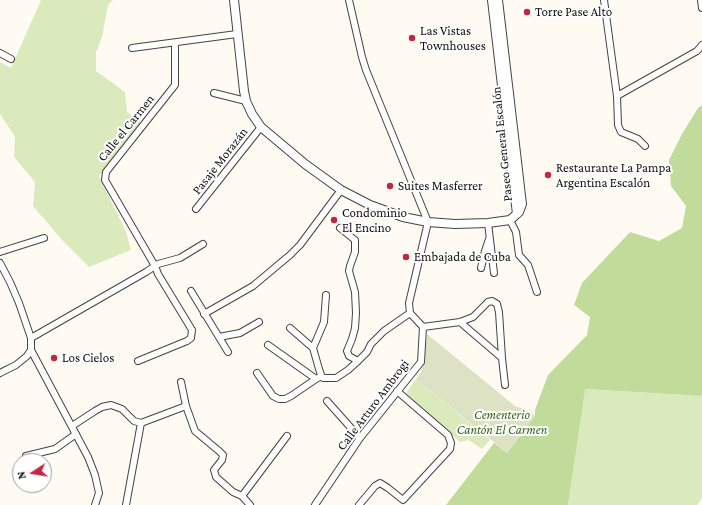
<!DOCTYPE html>
<html>
<head>
<meta charset="utf-8">
<style>
  body { margin:0 }
  #map { position:relative; width:702px; height:505px; overflow:hidden; background:#fffbf3; font-family:"Crimson Pro",serif }
  canvas { display:block }
  .north { position:absolute; left:12px; top:453px; width:40px; height:40px; box-sizing:border-box; background:#fff; border:1px solid #9f9f9f; border-radius:50%; rotate:258deg; font-size:11px; font-weight:700; line-height:16px; text-align:center; color:#101010 }
  .north::after { content:''; display:block; margin:auto; width:14px; height:18px; background:#c22643; clip-path:polygon(50% 0,100% 100%,50% 72%,0 100%) }
</style>
</head>
<body>
<div id="map">
<canvas width="702" height="505"></canvas>
<div class="north">N</div>
</div>
<script>
const g = document.querySelector('canvas').getContext('2d');
g.lineJoin = 'round';
function fill(path, color) { g.fillStyle = color; g.fill(path, 'evenodd'); }
const poly = rows => new Path2D(rows.map(r => 'M' + r).join(''));
function strokePath(path, color, width, dash) { g.strokeStyle = color; g.lineWidth = width; g.lineCap = dash ? 'butt' : 'round'; g.setLineDash(dash || []); g.stroke(path); }
function drawText(font, color, halo, rows, align = 'center') {
  g.font = font + ' "Crimson Pro",serif'; g.lineWidth = 4; g.setLineDash([]); g.textBaseline = 'middle'; g.strokeStyle = halo; g.fillStyle = color; for (const [text, x, y, turn = 0] of rows) {
    g.save(); g.translate(x, y); g.rotate((+turn || 0) * Math.PI / 180); g.textAlign = isNaN(turn) ? turn : align; if (halo) g.strokeText(text, 0, 0); g.fillText(text, 0, 0); g.restore();
  }
}
fill(poly([
  [41,0,113,0,108,5,102,37,96,52,96,71,125,92,127,112,144,125,99,176,126,232,131,250,89,267,62,240,33,206,35,182,14,157,15,137,0,114,0,62,11,68],
  [416,379,490,440,482,449,473,443,468,440,465,441,460,442,406,393],
  [584,389,702,396,702,498,697,505,568,505]
]), '#daeabc');
fill(poly([
  [702,105,702,396,585,389,568,505,446,505,494,443,507,453,535,416,535,410,548,375,587,335,590,317,574,305,582,283,630,232,659,241,682,228,686,206,671,186,669,160,682,134,698,108]
]), '#c1db9b');
fill(poly([
  [427,334,515,406,531,412,535,416,507,453,416,379,421,372,424,362]
]), '#dce2c3');
const minor = poly([
  [604,0,617,96,618,125,621,132,638,139,645,146],
  [701,0,702,8],
  [132,48,237,34],
  [0,53,11,59],
  [214,93,246,101],
  [617,96,697,51,702,45],
  [196,209,261,127],
  [510,220,516,232,519,255,528,265,537,292],
  [488,223,494,273],
  [340,228,355,240,355,252,350,266,349,271,355,292,356,313,355,328,352,339,347,351,349,356,358,361],
  [0,252,44,238],
  [0,263,10,282,19,303,31,338,31,350,88,457,95,475,99,493,95,505],
  [481,268,485,251,489,239],
  [191,291,228,352],
  [204,314,253,286,290,255,300,245,341,190],
  [423,327,460,322,473,317,488,302,492,301,497,304,499,312,502,358,460,322],
  [290,328,313,348,319,369,321,375,323,378,336,378,348,370,358,361,367,352,371,344,384,331,410,313],
  [219,337,240,333,259,322],
  [31,338,146,272,158,264,180,258,203,244],
  [268,345,316,379,318,378],
  [313,348,324,322,326,295],
  [502,358,505,385],
  [138,361,187,341,191,338,192,330,158,274,155,266,105,180,106,172,175,85,175,43],
  [0,373,16,365,27,356,31,350],
  [257,373,273,396,279,399,285,399,291,396,316,379],
  [181,382,186,406,195,431,219,451,223,455,222,460,214,470,216,477,233,492,242,496,250,505],
  [327,401,360,438],
  [72,426,95,411,102,407,111,405,122,409,134,421,141,423,186,406],
  [26,456,55,449,76,434],
  [242,496,287,436],
  [126,505,141,423],
  [315,505,360,438,421,362,423,327,410,313,409,303,428,222,366,70,362,57,349,0],
  [359,505,375,486,380,483,388,488,403,500,450,449,451,443,448,435,397,391]
]);
const tertiary = poly([
  [234,0,244,91,246,101,252,114,261,127,305,164,341,190,370,205,403,217,428,222,455,224,488,223,510,220,519,212,522,204,498,0],
  [492,0,517,214]
]);
strokePath(minor, '#434343', 8);
strokePath(tertiary, '#434343', 10);
strokePath(minor, '#fff', 6);
strokePath(tertiary, '#fff', 8);
for (const [x, y, r, color] of [
  [527,12,4,"#c22643"],
  [412,38,4,"#c22643"],
  [548,175,4,"#c22643"],
  [390,186,4,"#c22643"],
  [334,220,4,"#c22643"],
  [406,257,4,"#c22643"],
  [54,358,4,"#c22643"]
]) { const dot = new Path2D(); dot.arc(x, y, r, 0, 2 * Math.PI); g.fillStyle = color; g.fill(dot); strokePath(dot, '#fff', 1.5); }
drawText('13px', '#101010', '#fff', [
  ["Torre Pase Alto",535,12],
  ["Las Vistas",420,31],
  ["Townhouses",420,46],
  ["Restaurante La Pampa",556,168],
  ["Argentina Escalón",556,183],
  ["Suites Masferrer",398,186],
  ["Condominio",342,213],
  ["El Encino",342,228],
  ["Embajada de Cuba",414,257],
  ["Los Cielos",62,358]
], 'left');
drawText('13px', '#101010', '#fff', [
  ["Calle el Carmen",126,128,-51],
  ["Paseo General Escalón",502,144,-96],
  ["Pasaje Morazán",220,161,-52],
  ["Calle Arturo Ambrogi",373,405,-53]
]);
drawText('italic 13px', '#38691f', '#fff', [
  ["Cementerio",502,415],
  ["Cantón El Carmen",502,430]
]);
</script>
</body>
</html>
